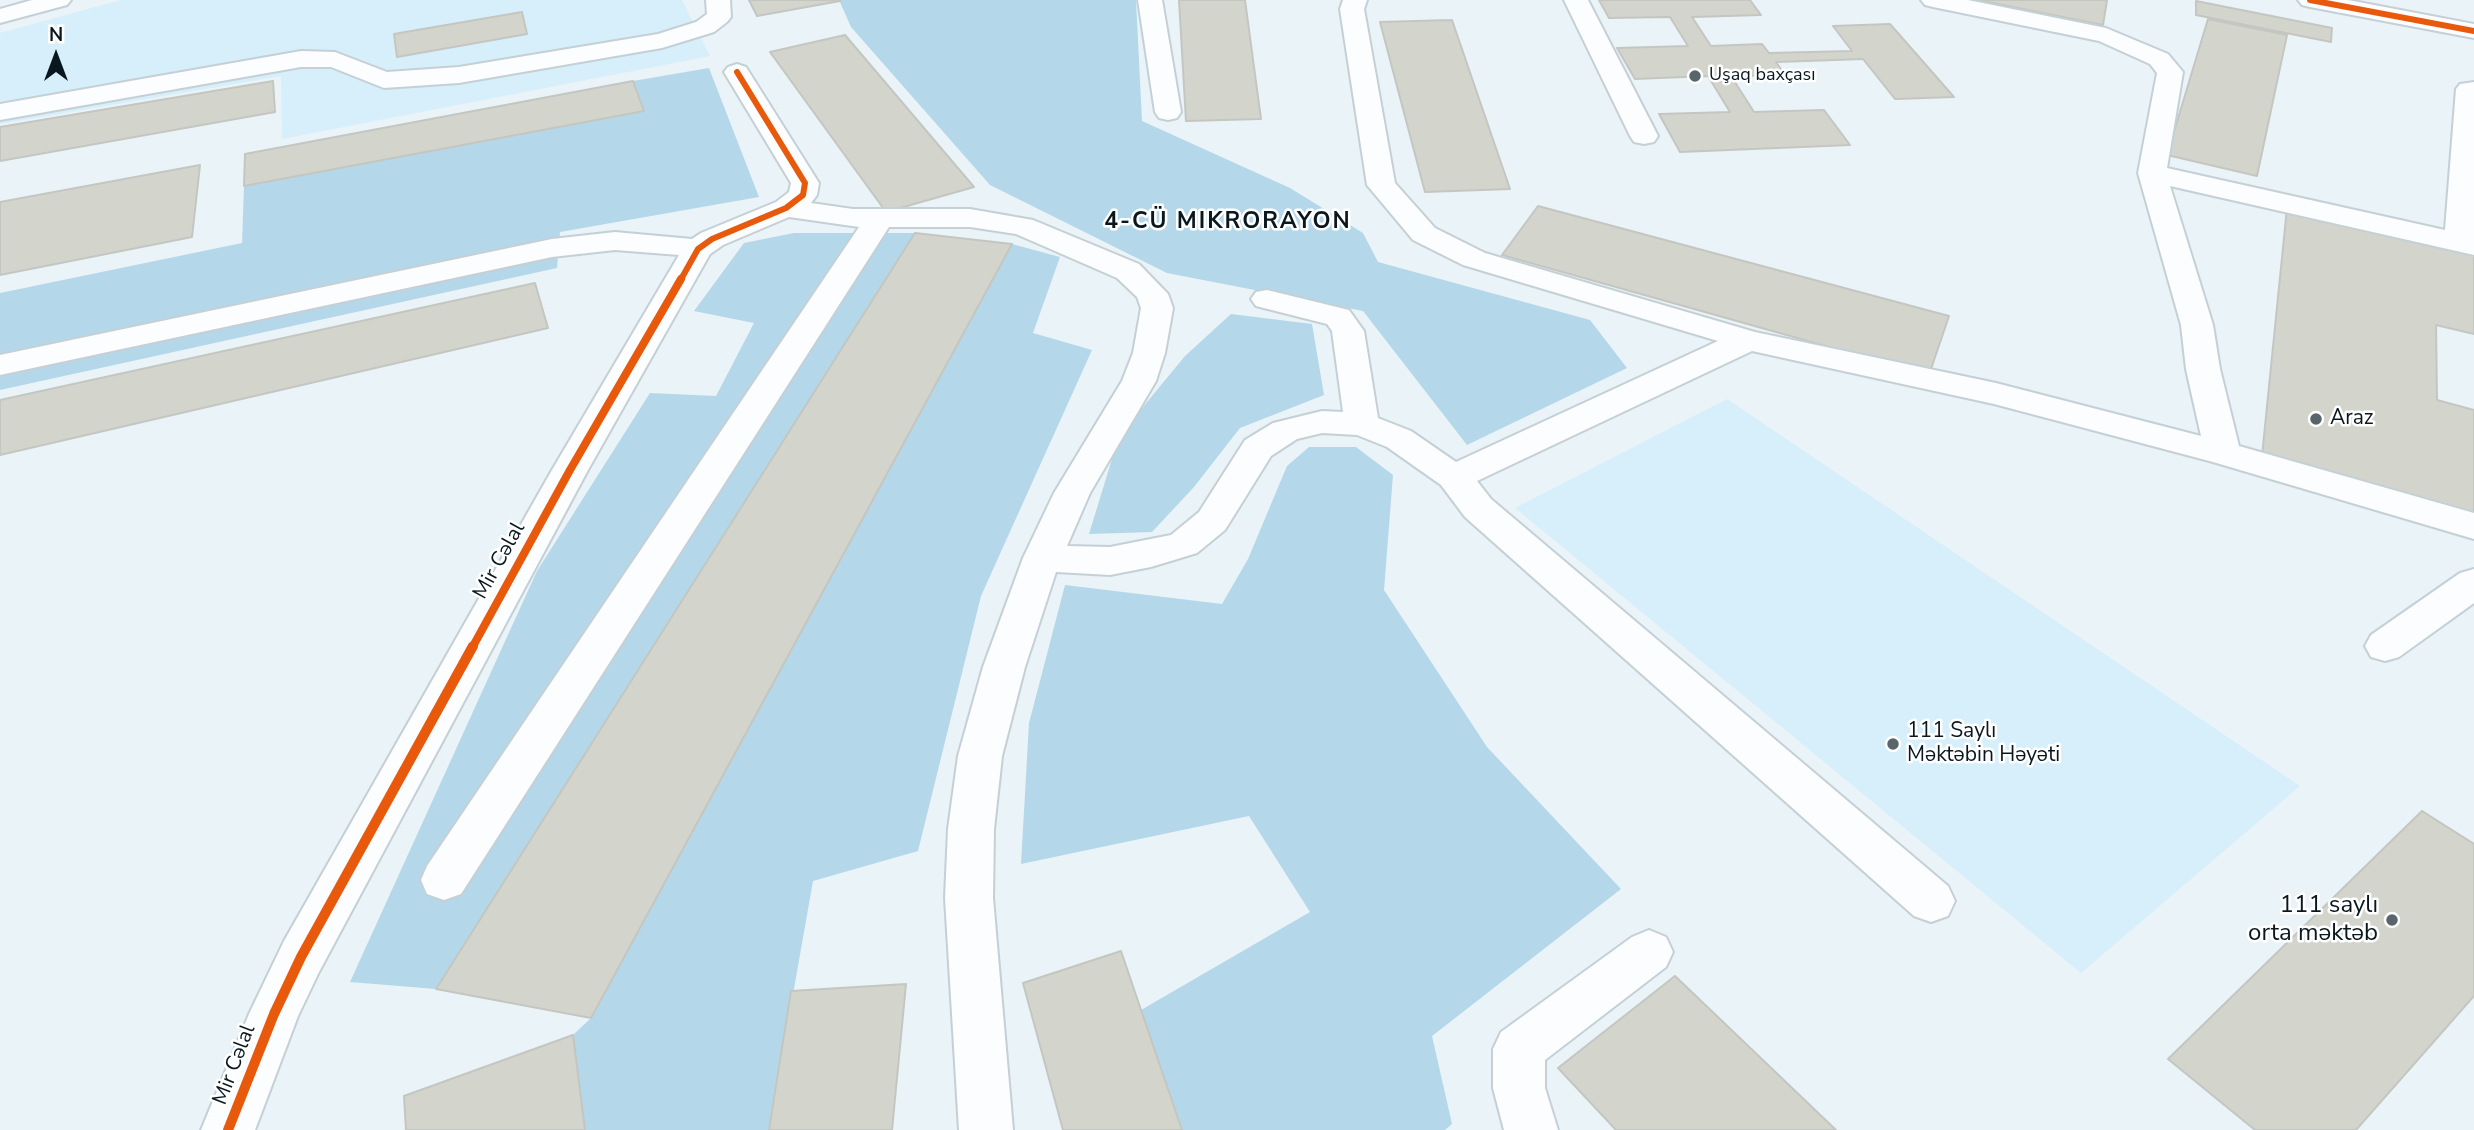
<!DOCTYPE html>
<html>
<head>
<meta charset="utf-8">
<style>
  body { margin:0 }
  #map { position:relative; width:2474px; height:1130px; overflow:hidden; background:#eaf3f7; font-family:"Nunito Sans",sans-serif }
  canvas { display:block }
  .north { position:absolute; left:21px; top:21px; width:70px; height:70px; -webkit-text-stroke:5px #fff; paint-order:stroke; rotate:0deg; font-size:19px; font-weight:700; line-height:28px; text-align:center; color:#09181f }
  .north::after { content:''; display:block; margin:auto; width:24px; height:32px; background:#09181f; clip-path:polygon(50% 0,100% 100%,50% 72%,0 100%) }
</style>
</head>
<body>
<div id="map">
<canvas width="2474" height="1130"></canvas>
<div class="north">N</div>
</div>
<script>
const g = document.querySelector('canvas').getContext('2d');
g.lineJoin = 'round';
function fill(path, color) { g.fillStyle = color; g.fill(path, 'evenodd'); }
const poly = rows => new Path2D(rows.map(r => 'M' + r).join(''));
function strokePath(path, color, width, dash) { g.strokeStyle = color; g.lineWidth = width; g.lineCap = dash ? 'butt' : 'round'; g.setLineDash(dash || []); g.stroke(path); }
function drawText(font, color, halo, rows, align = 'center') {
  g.font = font + ' "Nunito Sans",sans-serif'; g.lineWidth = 5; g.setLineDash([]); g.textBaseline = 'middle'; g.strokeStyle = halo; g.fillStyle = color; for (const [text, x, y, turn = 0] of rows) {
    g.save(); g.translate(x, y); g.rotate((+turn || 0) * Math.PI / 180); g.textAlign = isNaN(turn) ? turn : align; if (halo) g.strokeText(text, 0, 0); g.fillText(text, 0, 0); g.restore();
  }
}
fill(poly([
  [121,0,682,0,710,56,282,139,281,76,0,124,0,33],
  [1727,399,2300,786,2081,973,1515,508]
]), '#d6effa');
fill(poly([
  [839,0,1136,0,1142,121,1290,188,1363,233,1378,262,1590,320,1627,368,1467,445,1363,311,1167,273,990,185,851,27],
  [709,68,759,197,560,232,557,268,0,390,0,293,242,243,244,186,643,111,633,81],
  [794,233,915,233,436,989,350,982,537,571,650,393,716,396,754,323,694,311,744,243],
  [1012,244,1060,257,1033,333,1092,350,981,596,918,851,813,881,769,1130,585,1130,573,1035,591,1018],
  [1231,314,1312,324,1324,395,1240,428,1194,487,1152,532,1089,534,1119,436,1185,356],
  [1309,447,1356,447,1393,475,1384,590,1487,747,1621,889,1432,1036,1452,1124,1445,1130,1182,1130,1141,1010,1310,912,1249,816,1021,864,1029,723,1065,585,1222,604,1248,559,1287,466]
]), '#b4d8e9');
const building = poly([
  [749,0,839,0,840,1,757,16,749,0],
  [1179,0,1245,0,1261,119,1186,121,1179,0],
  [1599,0,1750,0,1761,15,1692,17,1711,46,1762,44,1769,53,1852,51,1833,26,1890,24,1954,97,1895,99,1863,59,1776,62,1785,75,1731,76,1754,112,1824,110,1850,145,1680,152,1659,114,1730,112,1708,76,1635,79,1617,48,1688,46,1670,17,1609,18,1599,0],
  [1978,0,2107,0,2103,25,1978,0],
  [2196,1,2332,28,2331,42,2196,15,2196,1],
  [522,12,527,34,397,57,394,34,522,12],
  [2208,19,2287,35,2257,176,2167,155,2208,19],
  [1452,20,1510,189,1425,192,1380,22,1452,20],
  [845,35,974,187,886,212,770,52,845,35],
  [273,81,275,112,0,161,0,127,273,81],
  [633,81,644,111,244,186,245,154,633,81],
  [200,165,192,237,0,275,0,202,200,165],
  [1538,206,1949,316,1929,375,1502,255,1538,206],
  [2287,208,2474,253,2474,334,2436,325,2437,400,2474,410,2474,518,2262,456,2287,208],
  [915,233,1012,244,591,1018,436,989,915,233],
  [535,283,548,328,0,455,0,400,535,283],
  [2422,811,2474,844,2474,996,2356,1130,2255,1130,2168,1059,2422,811],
  [1121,951,1141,1010,1182,1130,1063,1130,1023,983,1121,951],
  [1675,976,1836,1130,1616,1130,1558,1068,1675,976],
  [906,984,892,1130,769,1130,791,991,906,984],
  [573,1035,585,1130,406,1130,404,1096,573,1035]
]);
fill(building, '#d3d5cd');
strokePath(building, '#c4c6c1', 2);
const minor = poly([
  [32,0,71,0,67,5,0,23,0,9,32,0],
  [706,0,730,0,731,17,727,22,714,32,662,48,459,83,384,88,331,67,301,67,0,120,0,104,301,51,335,52,387,72,459,67,658,34,696,22,707,14,706,0],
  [1138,0,1162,0,1181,112,1177,118,1168,120,1159,118,1155,112,1138,0],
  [1343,0,1367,0,1364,9,1395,183,1435,228,1485,253,1755,332,1996,383,2201,436,2186,369,2181,325,2138,173,2157,73,2150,64,2099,41,1933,7,1925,5,1921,0,1968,0,2106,28,2168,54,2183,72,2167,168,2445,230,2456,89,2460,84,2474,82,2474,255,2170,186,2213,325,2220,369,2239,446,2474,513,2474,539,2213,462,1994,404,1752,351,1477,481,1491,499,1948,886,1955,901,1948,916,1931,922,1914,916,1465,517,1441,485,1387,447,1357,435,1322,433,1297,439,1271,456,1225,530,1197,553,1151,567,1110,575,1056,572,1025,667,1002,756,994,829,993,898,1013,1130,959,1130,945,898,948,829,958,756,983,667,1023,558,1054,493,1122,381,1133,353,1141,308,1137,297,1117,278,1016,234,970,227,889,227,461,894,444,900,427,894,421,880,427,866,859,227,789,217,723,245,710,254,588,470,319,972,298,1016,255,1130,201,1130,249,1014,284,941,552,470,679,255,615,250,552,257,0,375,0,355,552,239,615,232,692,239,701,233,776,202,789,192,791,183,724,72,728,67,737,64,746,67,819,183,817,195,811,203,853,209,970,209,1033,220,1139,264,1168,294,1173,308,1165,353,1156,381,1090,493,1067,546,1110,547,1171,535,1199,512,1245,440,1273,423,1322,411,1343,412,1332,331,1327,324,1256,306,1251,299,1256,292,1267,290,1349,310,1364,331,1378,418,1411,431,1456,462,1718,341,1463,265,1413,240,1367,185,1340,9,1343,0],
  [1564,0,1588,0,1658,136,1654,142,1644,144,1634,142,1630,136,1564,0],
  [2298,0,2348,0,2474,24,2474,38,2310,7,2302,5,2298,0],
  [2474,569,2474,603,2399,657,2385,661,2371,657,2365,646,2371,635,2460,573,2474,569],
  [1649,930,1666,937,1673,952,1666,967,1545,1060,1545,1088,1558,1130,1504,1130,1493,1088,1493,1049,1501,1032,1632,937,1649,930]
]);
strokePath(minor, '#c4d0d6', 4);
fill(minor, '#fcfdfe');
strokePath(poly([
  [2310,0,2474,31],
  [680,281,698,249,712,239,786,208,803,195,805,183,737,72]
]), '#e8590c', 6);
strokePath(poly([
  [472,648,570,470,681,279]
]), '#e8590c', 8);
strokePath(poly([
  [228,1130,274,1014,301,957,473,646]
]), '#e8590c', 10);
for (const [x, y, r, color] of [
  [1695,76,7,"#58656b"],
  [2316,419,7,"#58656b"],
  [1893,744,7,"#58656b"],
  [2392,920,7,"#58656b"]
]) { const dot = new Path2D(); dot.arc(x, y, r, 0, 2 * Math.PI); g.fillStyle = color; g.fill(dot); strokePath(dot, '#fff', 2.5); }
drawText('18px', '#09181f', '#fff', [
  ["Uşaq baxçası",1709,76]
], 'left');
drawText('21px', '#09181f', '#fff', [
  ["Araz",2330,419],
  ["111 Saylı",1907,732],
  ["Məktəbin Həyəti",1907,756]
], 'left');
drawText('21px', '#09181f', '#fff', [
  ["Mir Cəlal",500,561,-61],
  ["Mir Cəlal",235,1065,-69]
]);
g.letterSpacing = '2px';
drawText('bold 23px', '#09181f', '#fff', [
  ["4-CÜ MIKRORAYON",1228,222]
]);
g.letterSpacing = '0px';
drawText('24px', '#09181f', '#fff', [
  ["111 saylı",2378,906],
  ["orta məktəb",2378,934]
], 'right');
</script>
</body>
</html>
